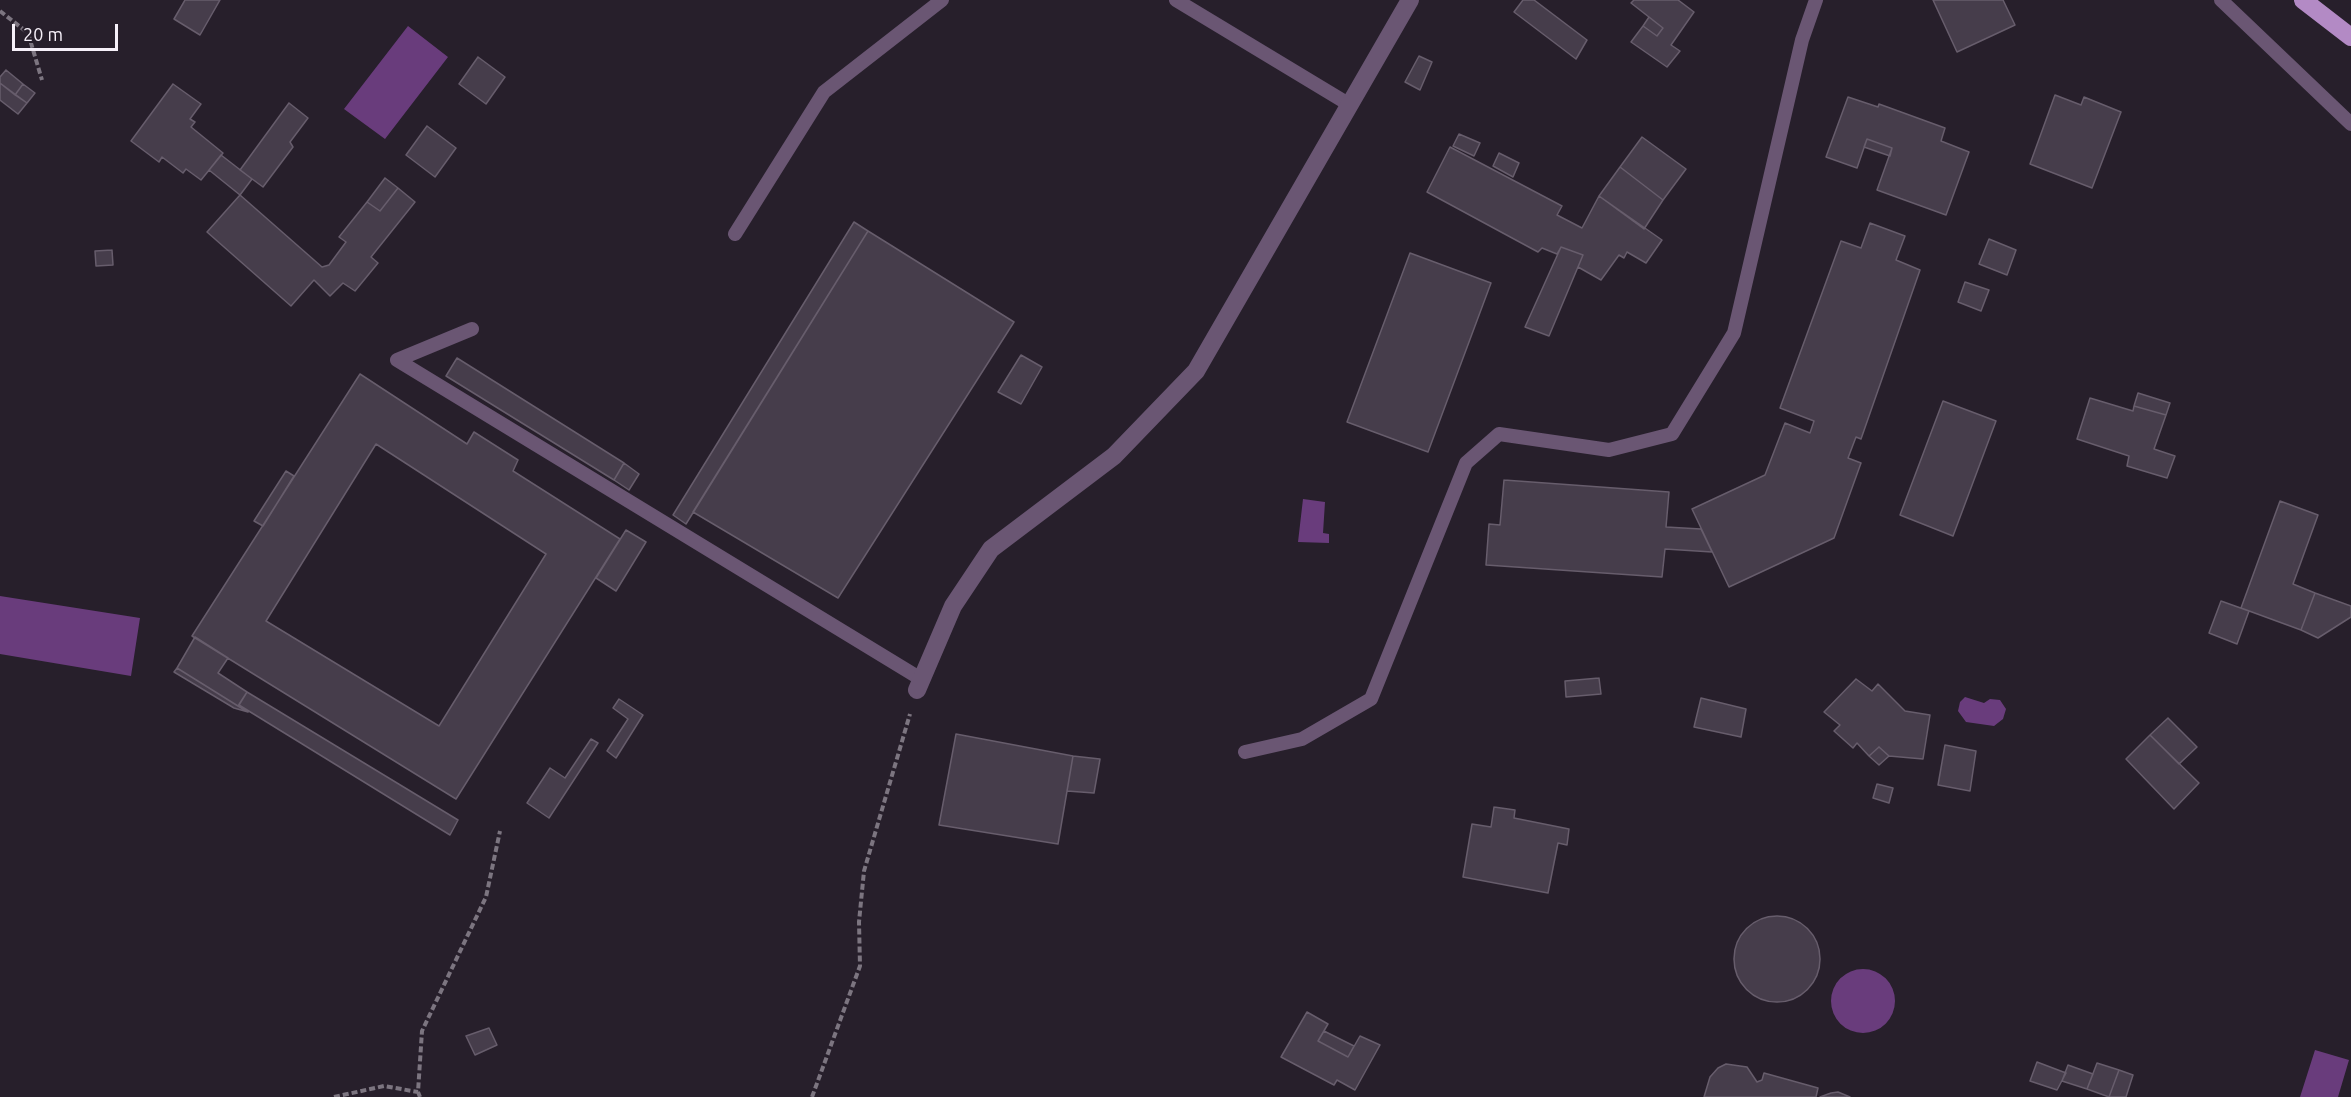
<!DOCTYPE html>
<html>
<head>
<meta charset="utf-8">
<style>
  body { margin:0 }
  #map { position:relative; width:2351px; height:1097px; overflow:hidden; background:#271f2b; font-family:Ubuntu,sans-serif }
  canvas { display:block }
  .scale { position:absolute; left:12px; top:24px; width:106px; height:27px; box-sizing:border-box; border:3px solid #f6f0f9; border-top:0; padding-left:8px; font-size:18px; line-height:21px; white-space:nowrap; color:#f6f0f9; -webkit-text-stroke:4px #271f2b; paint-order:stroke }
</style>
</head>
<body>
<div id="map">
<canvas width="2351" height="1097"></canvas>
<div class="scale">20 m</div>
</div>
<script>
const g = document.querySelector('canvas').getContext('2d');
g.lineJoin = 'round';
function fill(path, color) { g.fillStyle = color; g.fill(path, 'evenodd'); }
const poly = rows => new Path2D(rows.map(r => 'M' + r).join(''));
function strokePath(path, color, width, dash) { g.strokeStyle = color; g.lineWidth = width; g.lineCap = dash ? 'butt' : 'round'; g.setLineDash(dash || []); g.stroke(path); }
fill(poly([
  [408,26,448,57,385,139,344,109],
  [1303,499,1325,502,1323,533,1329,534,1329,543,1298,542],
  [0,596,140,618,131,676,0,654],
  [1965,697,1984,703,1990,699,2000,700,2006,709,2003,719,1994,726,1966,722,1958,711,1960,702],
  '1831 1001a32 32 0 1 1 64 0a32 32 0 1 1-64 0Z',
  [2315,1050,2349,1060,2338,1097,2300,1097]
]), '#693c7c');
const building = poly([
  [185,0,220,0,200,35,174,19,185,0],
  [1523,0,1534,0,1587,40,1576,59,1514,12,1523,0],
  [1634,0,1678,0,1694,12,1671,45,1680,51,1667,67,1631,42,1643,26,1657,36,1663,28,1631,3,1634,0],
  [1933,0,2003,0,2015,25,1957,52,1933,0],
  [1649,17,1663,28,1657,36,1643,26,1649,17],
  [1419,56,1432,62,1420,90,1405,82,1419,56],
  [478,57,505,77,486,104,459,84,478,57],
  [6,70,23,84,15,95,0,83,0,77,6,70],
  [0,83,27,103,18,114,0,100,0,83],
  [23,84,35,93,27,103,15,95,23,84],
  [173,84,201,104,190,119,195,122,191,127,223,153,201,180,186,169,183,173,162,157,159,162,131,141,173,84],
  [2055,95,2081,105,2084,97,2121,112,2092,188,2030,164,2055,95],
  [1848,97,1878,107,1879,104,1945,128,1941,141,1969,152,1946,215,1877,190,1892,148,1867,139,1857,168,1826,157,1848,97],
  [289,103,308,118,290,142,293,147,263,187,240,170,289,103],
  [427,126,456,148,435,177,406,155,427,126],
  [1459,134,1480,143,1474,156,1453,146,1459,134],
  [1642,137,1686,169,1663,200,1620,167,1642,137],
  [1867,139,1892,148,1890,156,1864,147,1867,139],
  [1450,147,1562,206,1557,215,1582,228,1599,196,1662,240,1646,263,1627,252,1624,258,1619,255,1601,280,1578,267,1583,255,1561,247,1557,254,1542,248,1538,252,1427,192,1450,147],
  [1499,153,1519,163,1513,177,1493,166,1499,153],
  [221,155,252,179,240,195,209,170,221,155],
  [1620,167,1663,200,1644,229,1599,196,1620,167],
  [385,178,398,188,380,211,367,202,385,178],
  [398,188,415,202,371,257,378,263,355,291,343,283,330,296,314,280,291,306,207,232,240,195,322,267,329,265,346,242,339,237,367,202,380,211,398,188],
  [854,222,868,231,686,524,673,515,854,222],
  [1870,223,1905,236,1896,260,1920,270,1861,439,1856,437,1848,458,1861,463,1834,538,1729,587,1692,509,1765,475,1785,423,1810,433,1814,421,1780,408,1841,241,1861,248,1870,223],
  [868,231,1014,322,838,598,693,512,868,231],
  [1989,239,2016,250,2007,275,1979,264,1989,239],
  [1561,247,1583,255,1549,336,1525,327,1561,247],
  [112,250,113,265,96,266,95,251,112,250],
  [1410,253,1491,283,1428,452,1347,422,1410,253],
  [1965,282,1989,290,1981,311,1958,302,1965,282],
  [1021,355,1042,367,1021,404,998,392,1021,355],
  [457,358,624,463,614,480,446,376,457,358],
  [360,374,467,444,474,432,518,460,513,471,620,539,456,799,192,636,360,374],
  [376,444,546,554,439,726,266,621,376,444],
  [2138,393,2170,403,2166,415,2134,406,2138,393],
  [2090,398,2133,411,2134,406,2166,415,2154,449,2175,456,2167,478,2127,466,2129,456,2077,439,2090,398],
  [1943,401,1996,421,1953,536,1900,515,1943,401],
  [624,463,639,474,629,490,614,480,624,463],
  [286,471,294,476,263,526,254,521,286,471],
  [1504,480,1669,492,1666,527,1701,529,1712,552,1665,549,1662,577,1486,565,1489,524,1500,525,1504,480],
  [2280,501,2318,515,2293,584,2315,593,2301,630,2241,608,2280,501],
  [626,530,646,542,616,591,596,578,626,530],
  [2315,593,2351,606,2351,617,2318,638,2301,630,2315,593],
  [2221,601,2249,611,2237,644,2209,633,2221,601],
  [195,637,228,658,218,673,247,692,238,706,177,668,195,637],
  [177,668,238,706,248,712,234,708,174,672,177,668],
  [1599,678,1601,694,1566,697,1565,681,1599,678],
  [1856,679,1872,691,1878,684,1905,711,1930,715,1923,759,1889,756,1879,747,1869,756,1857,743,1853,748,1834,731,1840,725,1824,712,1856,679],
  [247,692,458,820,450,835,239,705,247,692],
  [1701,698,1746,709,1741,737,1694,727,1701,698],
  [619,699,643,715,616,758,607,751,628,719,613,708,619,699],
  [2168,718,2197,747,2179,764,2150,735,2168,718],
  [956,734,1073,756,1058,844,939,825,956,734],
  [2150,735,2199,783,2174,809,2126,759,2150,735],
  [591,739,598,743,549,818,527,803,550,768,565,778,591,739],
  [1945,745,1976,751,1970,791,1938,785,1945,745],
  [1879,747,1889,756,1879,765,1869,756,1879,747],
  [1073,756,1100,759,1094,793,1067,791,1073,756],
  [1877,784,1893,788,1889,803,1873,798,1877,784],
  [1494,807,1515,810,1514,818,1569,829,1567,845,1558,843,1548,893,1463,877,1472,824,1491,827,1494,807],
  '1734 959a43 43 0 1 1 86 0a43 43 0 1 1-86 0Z',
  [1307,1012,1328,1024,1318,1041,1348,1057,1360,1036,1380,1045,1355,1090,1337,1080,1334,1085,1281,1057,1307,1012],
  [489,1028,497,1045,475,1055,466,1036,489,1028],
  [1324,1031,1354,1046,1348,1057,1318,1041,1324,1031],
  [2037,1062,2066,1073,2057,1090,2030,1081,2037,1062],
  [2097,1063,2119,1070,2109,1097,2087,1089,2097,1063],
  [1726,1064,1747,1067,1757,1082,1762,1080,1764,1073,1818,1088,1816,1097,1704,1097,1710,1077,1718,1068,1726,1064],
  [2068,1065,2093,1074,2087,1089,2062,1081,2068,1065],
  [2119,1070,2133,1075,2126,1097,2109,1097,2119,1070],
  [1838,1092,1850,1097,1820,1097,1831,1093,1838,1092]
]);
fill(building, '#463d4b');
strokePath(building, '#675d6c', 1.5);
strokePath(poly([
  [0,11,28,33,42,80],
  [334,1097,384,1086,418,1092],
  [420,1097,418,1092,422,1031,486,897,500,831],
  [812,1097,860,966,859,922,864,871,910,714]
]), '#7c7580', 4, [6, 3]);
strokePath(poly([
  [1176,0,1350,105],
  [2221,0,2351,124],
  [735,234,824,92,942,0],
  [472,329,397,360,921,679],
  [1245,752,1302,739,1371,699,1466,463,1499,434,1609,450,1672,434,1734,333,1802,40,1816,0]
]), '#6a5673', 14);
strokePath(poly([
  [917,690,953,606,991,549,1114,456,1196,371,1410,0]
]), '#6a5673', 18);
strokePath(poly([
  [2303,0,2351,37]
]), '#b38ac5', 18);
</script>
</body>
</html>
